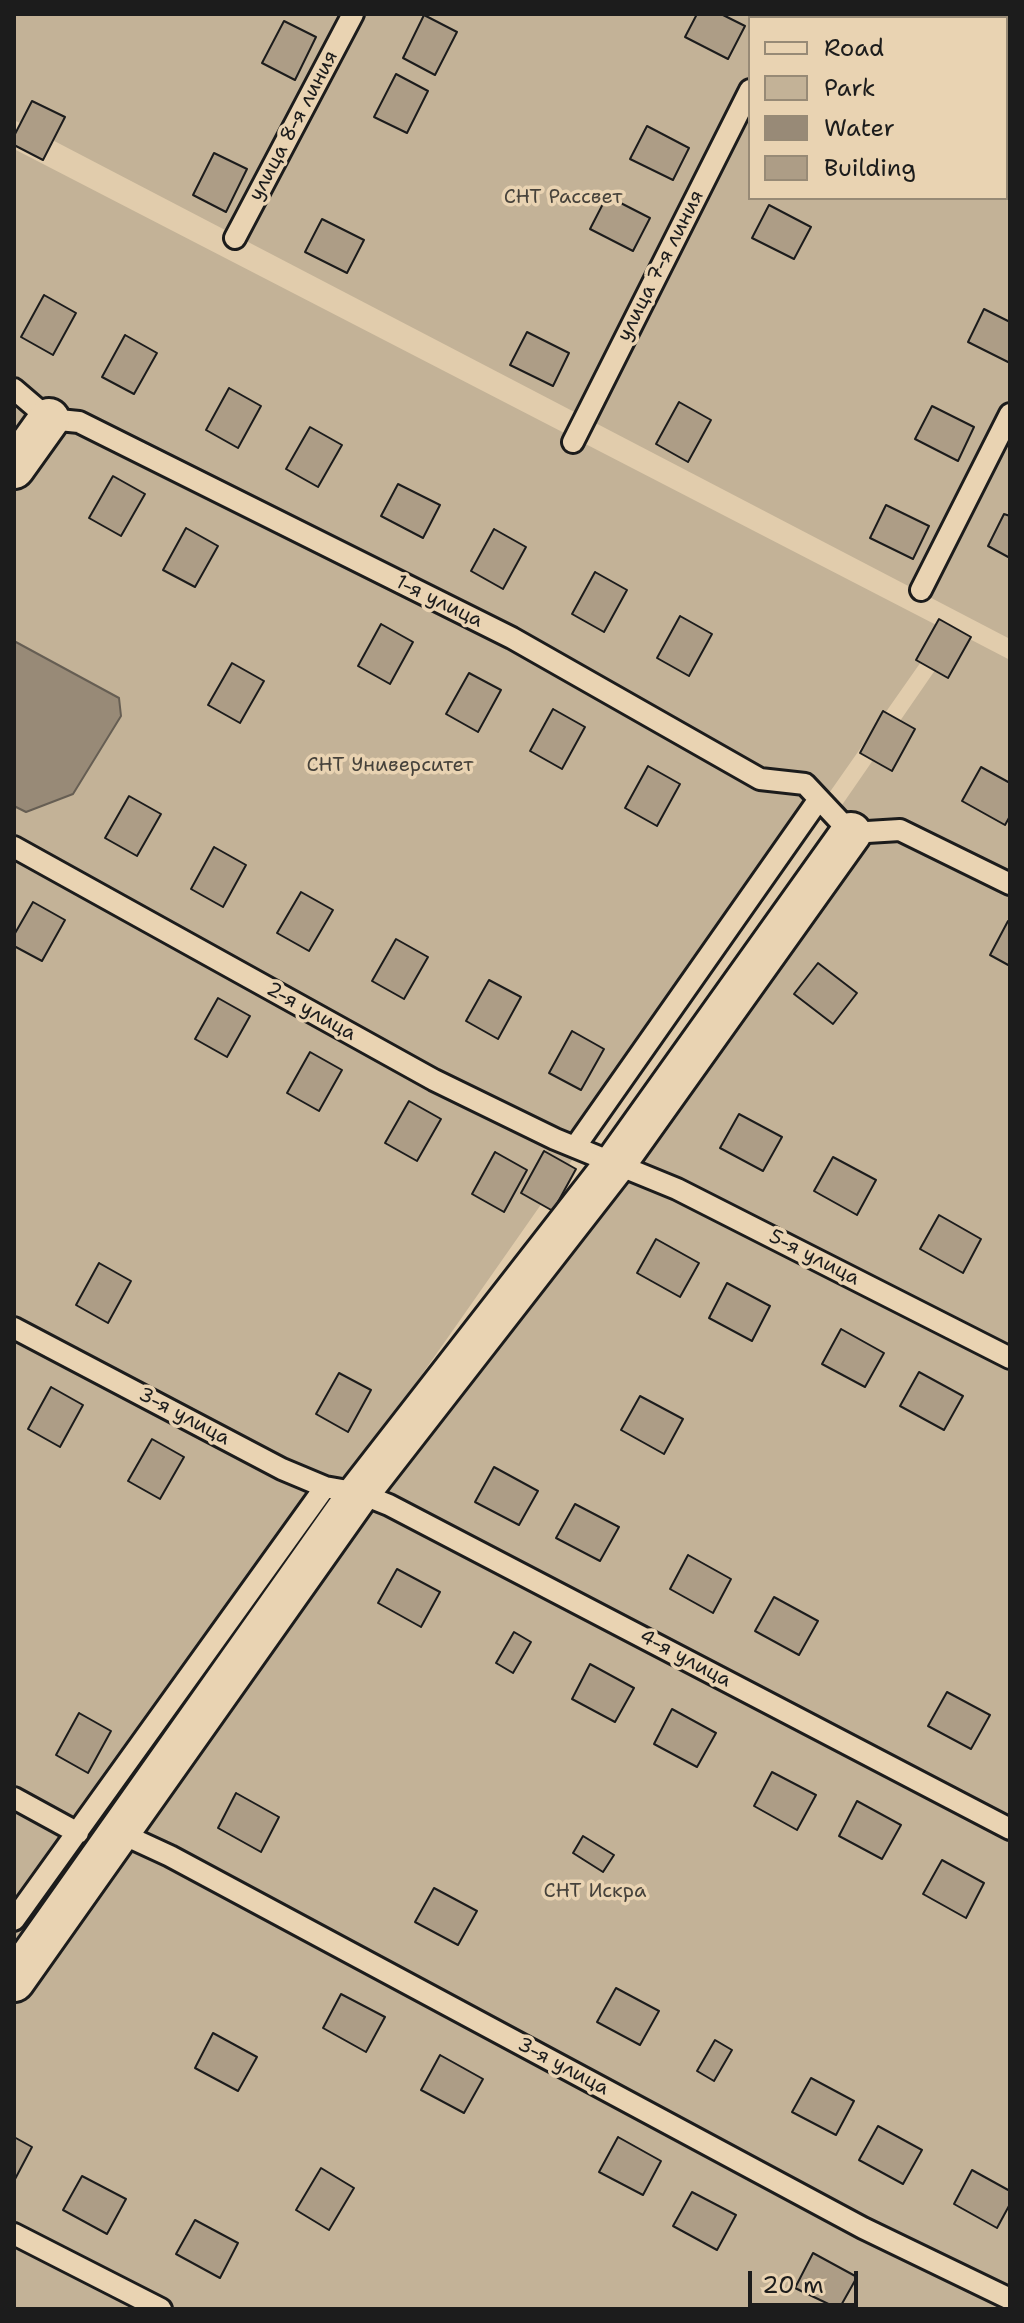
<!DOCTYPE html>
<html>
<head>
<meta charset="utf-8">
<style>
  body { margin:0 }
  #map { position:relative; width:1024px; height:2323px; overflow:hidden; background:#e1ccac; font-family:"Shantell Sans",sans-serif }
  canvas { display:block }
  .frame { position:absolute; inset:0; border:16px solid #1c1c1c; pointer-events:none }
  .legend { position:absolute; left:748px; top:16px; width:260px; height:184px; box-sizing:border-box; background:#e9d3b2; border:2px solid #978a76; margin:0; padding:10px 14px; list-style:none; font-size:24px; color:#1c1c1c }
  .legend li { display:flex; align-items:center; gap:16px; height:40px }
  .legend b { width:40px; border:2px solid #978a76 }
  .scale { position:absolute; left:748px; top:2271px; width:110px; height:36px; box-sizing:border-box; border:4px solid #1c1c1c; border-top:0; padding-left:10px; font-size:24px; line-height:28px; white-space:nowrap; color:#1c1c1c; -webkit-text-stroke:6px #e9d3b2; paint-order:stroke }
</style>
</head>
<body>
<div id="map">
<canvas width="1024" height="2323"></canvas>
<div class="frame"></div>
<ul class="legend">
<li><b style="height:10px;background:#e9d3b2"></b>Road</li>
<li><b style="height:22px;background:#c3b297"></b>Park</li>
<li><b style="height:22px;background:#988a77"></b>Water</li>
<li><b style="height:22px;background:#ad9d86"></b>Building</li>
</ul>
<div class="scale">20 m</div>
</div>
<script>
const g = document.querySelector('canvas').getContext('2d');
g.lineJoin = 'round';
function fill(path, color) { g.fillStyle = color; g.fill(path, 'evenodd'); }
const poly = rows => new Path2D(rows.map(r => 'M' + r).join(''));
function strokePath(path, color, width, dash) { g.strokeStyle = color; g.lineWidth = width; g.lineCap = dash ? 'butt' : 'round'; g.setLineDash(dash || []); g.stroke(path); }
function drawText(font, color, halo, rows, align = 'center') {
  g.font = font + ' "Shantell Sans",sans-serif'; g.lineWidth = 7; g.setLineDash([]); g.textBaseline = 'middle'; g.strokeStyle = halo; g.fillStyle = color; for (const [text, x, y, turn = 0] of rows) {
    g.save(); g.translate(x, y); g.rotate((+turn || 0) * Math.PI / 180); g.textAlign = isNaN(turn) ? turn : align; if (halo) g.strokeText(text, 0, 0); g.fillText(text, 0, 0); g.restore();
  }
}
fill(poly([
  [14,14,1010,14,1010,639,14,120],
  [750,18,1006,18,1006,198,750,198],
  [14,149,944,629,14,1957],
  [960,634,1010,660,1010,2309,14,2309,14,2005]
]), '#c3b297');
const water = poly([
  [14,641,119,698,121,716,73,794,26,812,14,806,14,641]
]);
fill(water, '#988a77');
strokePath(water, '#665e53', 2);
const building = poly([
  [697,14,721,14,745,26,728,59,685,37,697,14],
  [868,14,907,14,915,18,866,18,868,14],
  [424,15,457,32,435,75,403,58,424,15],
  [284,21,316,37,295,80,262,63,284,21],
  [396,74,428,91,407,133,374,117,396,74],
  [32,101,65,117,43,160,14,145,14,136,32,101],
  [647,126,689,148,673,180,630,159,647,126],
  [214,153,247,169,226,212,193,195,214,153],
  [607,196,650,218,633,251,590,229,607,196],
  [769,205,811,227,794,259,752,238,769,205],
  [322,219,364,240,347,273,305,252,322,219],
  [44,295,76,313,53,355,21,337,44,295],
  [984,309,1010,322,1010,363,968,342,984,309],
  [527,332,569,353,553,386,510,365,527,332],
  [125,335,157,353,134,394,102,377,125,335],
  [229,388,261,406,238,448,206,430,229,388],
  [679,402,711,420,688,462,656,444,679,402],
  [932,406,974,427,958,461,915,439,932,406],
  [310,427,342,445,318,487,286,469,310,427],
  [113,476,145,494,121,536,89,518,113,476],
  [398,484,440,505,423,538,381,516,398,484],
  [886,505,929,526,913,559,870,538,886,505],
  [1004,514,1010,516,1010,558,988,546,1004,514],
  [186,528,218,546,195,587,163,570,186,528],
  [494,529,526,547,503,589,471,571,494,529],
  [595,572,627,590,604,632,572,614,595,572],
  [680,616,712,634,689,676,657,658,680,616],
  [939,619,971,637,948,678,916,660,939,619],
  [381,624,413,642,390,684,358,666,381,624],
  [232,663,264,681,240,723,208,705,232,663],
  [469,673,501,690,478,732,446,714,469,673],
  [553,709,585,727,562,769,530,751,553,709],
  [883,711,915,729,892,771,860,753,883,711],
  [648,766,680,784,657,826,625,808,648,766],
  [981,767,1010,783,1010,816,1005,825,962,801,981,767],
  [129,796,161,814,137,856,105,838,129,796],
  [214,847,246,865,223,907,191,889,214,847],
  [301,892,333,910,309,951,277,933,301,892],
  [33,902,65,920,42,961,14,946,14,935,33,902],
  [1008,921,1010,922,1010,966,990,955,1008,921],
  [396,939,428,957,404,999,372,981,396,939],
  [818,963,857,993,833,1024,794,994,818,963],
  [489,980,521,997,498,1039,466,1021,489,980],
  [218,998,250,1016,227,1057,195,1039,218,998],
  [572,1031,604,1049,581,1090,549,1073,572,1031],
  [310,1052,342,1070,319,1111,287,1093,310,1052],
  [409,1101,441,1119,417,1161,385,1143,409,1101],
  [739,1114,782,1137,763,1171,720,1148,739,1114],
  [544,1151,576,1169,553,1211,521,1193,544,1151],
  [495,1152,527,1170,504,1212,472,1194,495,1152],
  [833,1157,876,1180,857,1215,814,1191,833,1157],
  [939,1215,981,1239,963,1273,920,1249,939,1215],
  [656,1239,699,1263,680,1297,637,1273,656,1239],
  [99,1263,131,1281,108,1323,76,1305,99,1263],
  [727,1283,770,1306,752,1341,709,1318,727,1283],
  [841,1329,884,1353,865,1387,822,1364,841,1329],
  [919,1372,963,1396,944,1430,900,1406,919,1372],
  [339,1373,371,1390,348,1432,316,1414,339,1373],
  [51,1387,83,1405,60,1447,28,1429,51,1387],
  [640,1396,683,1419,664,1454,621,1430,640,1396],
  [152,1439,184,1457,160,1499,128,1481,152,1439],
  [494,1467,538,1491,519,1525,475,1502,494,1467],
  [575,1504,619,1527,600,1561,556,1538,575,1504],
  [688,1555,731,1579,713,1613,670,1589,688,1555],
  [397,1569,440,1592,421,1627,378,1603,397,1569],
  [774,1597,818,1621,799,1655,755,1631,774,1597],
  [514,1632,531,1642,513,1673,496,1663,514,1632],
  [590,1664,634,1688,615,1722,572,1699,590,1664],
  [947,1692,990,1715,971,1749,928,1726,947,1692],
  [672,1709,716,1733,697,1767,654,1744,672,1709],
  [79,1713,111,1731,88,1773,56,1755,79,1713],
  [772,1772,816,1795,797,1830,754,1806,772,1772],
  [236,1793,279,1817,261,1852,218,1828,236,1793],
  [857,1801,901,1825,882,1859,839,1836,857,1801],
  [583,1836,614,1855,603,1872,573,1853,583,1836],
  [942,1860,984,1883,966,1918,923,1894,942,1860],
  [434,1888,477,1911,458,1945,415,1922,434,1888],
  [616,1988,659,2011,640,2045,597,2022,616,1988],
  [341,1994,385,2017,366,2052,323,2028,341,1994],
  [213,2033,257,2057,238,2091,195,2068,213,2033],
  [715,2040,732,2050,714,2081,697,2071,715,2040],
  [440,2055,483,2079,464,2113,421,2090,440,2055],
  [811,2078,854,2101,836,2135,792,2112,811,2078],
  [878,2126,922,2150,903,2184,859,2160,878,2126],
  [14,2137,32,2147,14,2181,14,2137],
  [618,2137,661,2161,643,2195,599,2172,618,2137],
  [321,2168,354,2188,329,2230,296,2210,321,2168],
  [972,2170,1010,2191,1010,2204,997,2228,954,2204,972,2170],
  [82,2176,126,2199,107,2234,63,2210,82,2176],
  [692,2192,736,2215,717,2250,673,2226,692,2192],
  [195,2220,238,2243,220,2278,176,2254,195,2220],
  [813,2253,857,2277,839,2309,795,2288,813,2253]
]);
fill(building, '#ad9d86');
strokePath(building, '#1c1c1c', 2);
const service = poly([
  [786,18,788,14],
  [235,238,353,14],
  [14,389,49,419,79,422,512,638,760,779,805,784,851,833,900,830,1010,884],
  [573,442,750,90],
  [921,590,1010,414],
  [14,847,434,1080,555,1139,677,1189,1010,1358],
  [575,1147,819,799],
  [14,1328,282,1469,325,1487,359,1493,389,1505,1010,1829],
  [14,1798,78,1833],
  [118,1832,170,1856,863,2228,1010,2299],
  [14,1920,325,1487],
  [14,2234,161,2309]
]);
const minor = poly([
  [14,468,49,419],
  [14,1981,359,1493,615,1164,851,833]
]);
strokePath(service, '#1c1c1c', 26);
strokePath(minor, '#1c1c1c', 46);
strokePath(service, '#e9d3b2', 20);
strokePath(minor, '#e9d3b2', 40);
drawText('20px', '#1c1c1c', '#e9d3b2', [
  ["улица 8-я линия",294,126,-62],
  ["улица 7-я линия",661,266,-63],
  ["1-я улица",439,602,26],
  ["2-я улица",311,1012,29],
  ["5-я улица",814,1258,27],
  ["3-я улица",184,1417,28],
  ["4-я улица",685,1659,28],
  ["3-я улица",563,2067,28]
]);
drawText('20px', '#46423b', '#e9d3b2', [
  ["СНТ Рассвет",563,198],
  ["СНТ Университет",390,766],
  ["СНТ Искра",595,1892]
]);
</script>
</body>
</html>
